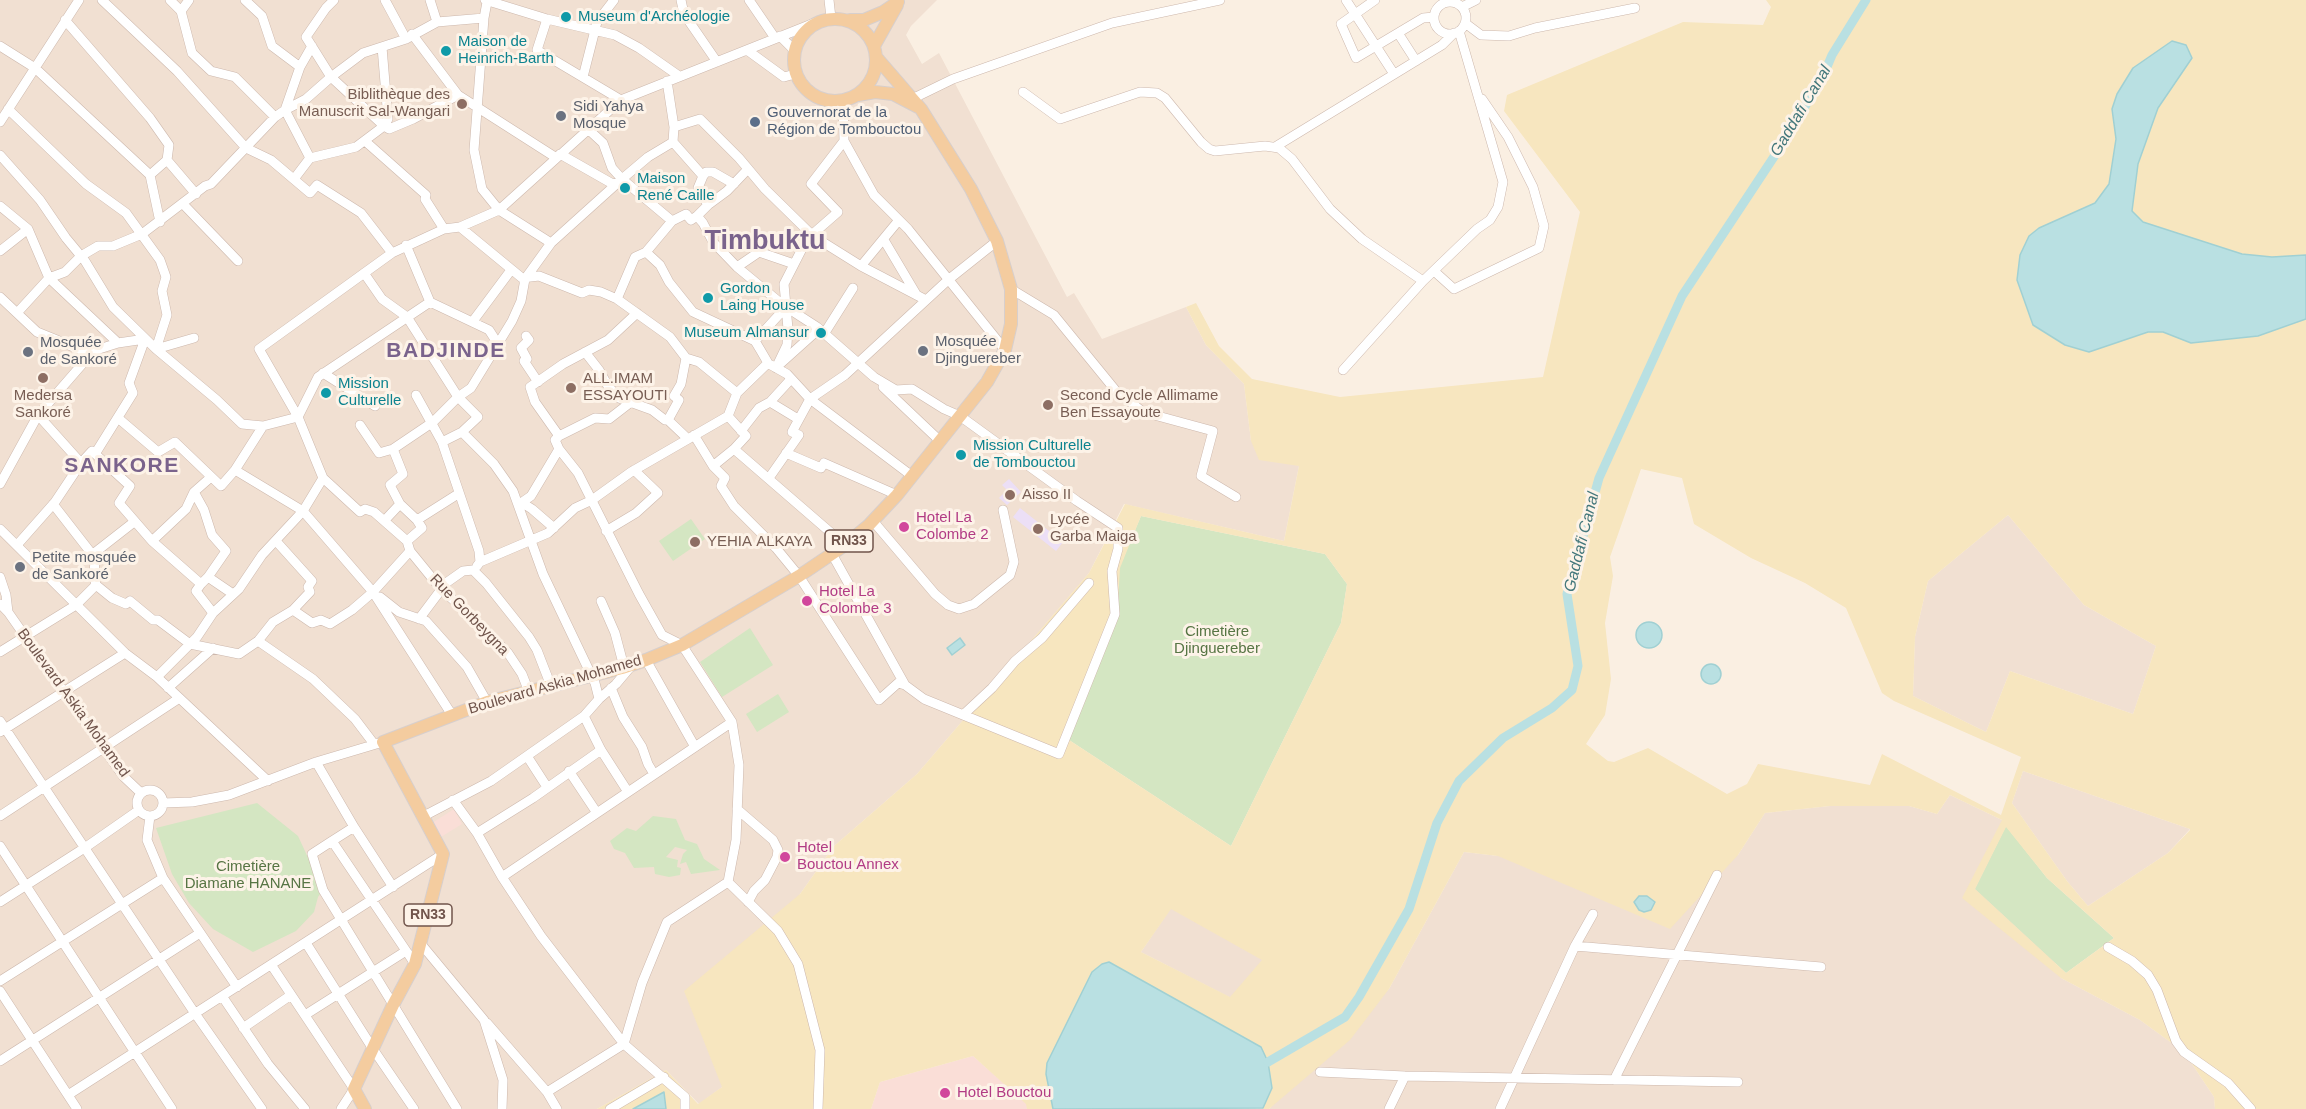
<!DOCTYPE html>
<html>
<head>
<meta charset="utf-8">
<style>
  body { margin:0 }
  canvas { display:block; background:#faefe2 }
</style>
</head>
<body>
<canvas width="2306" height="1109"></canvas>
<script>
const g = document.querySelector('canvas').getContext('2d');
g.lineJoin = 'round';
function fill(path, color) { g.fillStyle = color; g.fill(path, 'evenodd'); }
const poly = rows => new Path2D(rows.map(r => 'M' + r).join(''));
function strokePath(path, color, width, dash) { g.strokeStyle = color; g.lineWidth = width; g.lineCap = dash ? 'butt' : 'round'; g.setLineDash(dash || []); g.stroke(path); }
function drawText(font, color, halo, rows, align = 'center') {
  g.font = font + ' Arial,sans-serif'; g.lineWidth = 6; g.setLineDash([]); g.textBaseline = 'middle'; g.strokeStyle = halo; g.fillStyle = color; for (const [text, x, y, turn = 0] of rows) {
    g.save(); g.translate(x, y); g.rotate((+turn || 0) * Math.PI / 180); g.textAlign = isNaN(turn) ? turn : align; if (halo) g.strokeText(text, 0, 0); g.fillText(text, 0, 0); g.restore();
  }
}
fill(poly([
  [0,0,937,0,911,26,906,35,922,64,939,53,1067,297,1074,293,1102,339,1186,307,1206,345,1244,384,1251,441,1299,466,1284,541,1124,504,1089,573,917,774,834,846,800,894,722,1087,699,1104,666,1070,597,1109,0,1109],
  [2008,515,2084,605,2156,646,2133,714,2010,671,1986,732,1913,696,1915,637,1928,581],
  [2023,771,2190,829,2168,853,2088,906,2067,881,2012,803],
  [1950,795,2002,820,2061,978,2140,1020,2184,1052,2214,1097,2215,1109,1269,1109,1389,989,1464,852,1498,856,1738,855,1765,813,1830,806,1909,806,1937,814],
  [1171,908,1263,960,1231,998,1141,952]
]), '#f1e0d2');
fill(poly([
  [454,809,462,824,441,837,432,823],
  [973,1056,1027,1104,1027,1109,871,1109,880,1082]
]), '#faded7');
fill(poly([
  [1009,479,1021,492,1007,505,999,498,1007,490,1002,485],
  [1020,508,1063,542,1056,551,1013,517]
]), '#ecdff6');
fill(poly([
  [1141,516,1325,554,1347,584,1341,623,1231,846,1069,740,1117,619,1119,568],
  [691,519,705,539,673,561,659,541],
  [750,628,773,665,722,697,700,662],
  [778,694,789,712,757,732,746,714],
  [257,803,298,836,323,890,318,897,314,912,296,931,253,952,213,929,189,903,172,874,156,828],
  [653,816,676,819,685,840,697,844,704,859,720,870,691,874,686,862,680,864,683,854,687,850,675,847,666,857,678,860,677,867,681,868,680,875,669,877,655,874,654,867,634,868,625,853,614,849,610,841,627,828,636,831],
  [2006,826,2047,878,2114,938,2066,973,1975,889]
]), '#d4e6c2');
fill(poly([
  [1766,0,2306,0,2306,255,2272,257,2242,254,2143,222,2132,211,2138,164,2158,108,2192,58,2112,109,2116,139,2109,184,2095,203,2039,228,2089,352,2147,332,2163,332,2191,343,2258,336,2306,319,2306,1109,2215,1109,2214,1097,2184,1052,2140,1020,2061,978,1962,898,2002,820,1950,795,1937,814,1909,806,1830,806,1765,813,1738,855,1670,929,1498,856,1464,852,1389,989,1350,1040,1269,1109,1262,1109,1261,1047,1246,1040,1046,1074,1053,1109,1027,1109,1026,1104,973,1056,880,1082,871,1109,666,1109,664,1092,633,1109,597,1109,666,1070,698,1104,722,1087,684,991,800,894,834,846,917,774,1089,573,1125,504,1284,541,1299,466,1259,460,1251,441,1244,384,1206,345,1186,307,1196,303,1219,346,1252,379,1340,397,1543,377,1580,212,1504,111,1507,95,1683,22,1763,25,1771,7],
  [1641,469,1682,478,1694,524,1751,558,1805,583,1846,608,1882,693,1894,701,2021,757,2001,815,1882,754,1870,785,1758,764,1747,784,1727,794,1648,748,1614,762,1608,761,1586,744,1605,715,1611,679,1605,623,1613,576,1610,557],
  [2008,515,2084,605,2156,646,2133,714,2010,671,1986,732,1913,696,1915,637,1928,581],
  [1141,516,1325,554,1347,584,1341,623,1231,846,1069,740,1117,619,1120,568],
  [2023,771,2190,829,2190,830,2168,853,2088,906,2067,881,2012,803],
  [2006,827,2047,878,2114,938,2066,973,1975,889],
  [1171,909,1262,960,1230,997,1141,952]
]), '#f7e6bf');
const water = poly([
  [2172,41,2186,45,2192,58,2158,108,2138,164,2132,211,2143,222,2242,254,2272,257,2306,255,2306,319,2258,336,2191,343,2163,332,2148,332,2089,352,2065,345,2033,325,2017,280,2020,255,2029,236,2039,228,2095,203,2109,184,2116,139,2112,109,2117,94,2133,68,2172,41],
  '1636 635a13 13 0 1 1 26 0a13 13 0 1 1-26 0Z',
  [960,638,965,645,952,655,947,648,960,638],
  '1701 674a10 10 0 1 1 20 0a10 10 0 1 1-20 0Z',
  [1639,896,1647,896,1655,902,1651,910,1644,912,1639,910,1634,902,1639,896],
  [1109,962,1261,1047,1268,1062,1272,1088,1263,1108,1053,1109,1046,1074,1047,1063,1092,972,1102,964,1109,962],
  [664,1092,666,1109,633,1109,664,1092]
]);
fill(water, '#b9e0e2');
strokePath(water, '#a0d0d3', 1.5);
strokePath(poly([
  [1268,1062,1345,1017,1359,997,1409,909,1437,823,1459,781,1503,738,1552,708,1572,690,1578,666,1567,594,1599,478,1682,296,1789,134,1824,74,1832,55,1866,0]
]), '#b9e0e2', 9);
const minor = poly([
  [102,0,177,71,246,148,271,160,310,193,317,185,361,213,392,253],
  [170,0,181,11],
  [189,0,181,11,192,53,211,71,235,77,275,117],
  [245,0,262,16,272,46,300,67],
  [334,0,326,8,306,37,331,77,384,126,389,129,413,119,458,95],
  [385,0,406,39],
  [430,0,437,22],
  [485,0,547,19,615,35,639,48,679,76],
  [681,0,684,14,717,62],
  [749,0,775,38],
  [829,0,831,18],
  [1346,0,1394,74],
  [1375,0,1341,24,1356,58,1423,18,1434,17],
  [487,2,484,18,474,150,482,189,499,210,551,243],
  '1434 18a16 16 0 1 1 32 0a16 16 0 1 1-32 0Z',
  [1462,7,1476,0],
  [547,19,537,50,621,100],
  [65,20,150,118,169,145,167,160,196,194],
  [1465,23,1481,35,1509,36,1535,28,1635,8],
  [1398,33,1416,61],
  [412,34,458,95,555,157],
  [780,36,794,50],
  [0,46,35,68,150,175,160,222],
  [747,50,784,77,795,74],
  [583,77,597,22,614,0],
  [667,81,674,127,673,142,703,176,698,188,708,205,697,216,703,223,713,242,737,267,783,305,817,327,874,377,896,390,912,389,944,409,960,416,1077,501,1118,528,1118,549,1112,571,1115,614,1059,754,924,699,905,685,832,554],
  [1023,92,1060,119,1140,92,1157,93,1165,98,1201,142,1209,149,1215,151,1265,146,1279,148,1292,159,1330,209,1362,239,1423,281,1477,229,1490,220,1498,207,1503,182,1459,31],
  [914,98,953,79,1112,23,1220,0],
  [843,100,844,141,874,195,908,229,1005,350],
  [8,109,86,184,126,213,160,260,166,277,162,291,167,315,156,349],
  [0,122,79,0],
  [674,127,700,119,739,158,765,189,813,236,861,266,926,300],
  [589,130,603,143,612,168,622,179,648,157,673,142],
  [365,141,426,195,425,199,444,229],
  [1275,147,1442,45,1454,33],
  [560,154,611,183,617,184],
  [0,155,40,200,66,238,85,261,113,307,156,349,217,400,242,424,263,426,298,417,318,377,430,302],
  [310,158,285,110,306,99,331,77,363,53,406,39,437,22,484,18],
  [150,175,167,160],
  [703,176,706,172,713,172,734,184],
  [294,179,310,158,356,147,384,126,388,119,382,47],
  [183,204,238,261],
  [708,205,727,191,748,169],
  [0,206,28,229,49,278,118,343],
  [460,227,522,278,539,276,582,293,589,290,601,292,617,299,670,337,686,358,699,362,737,393,728,416,746,436,734,449,845,545],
  [884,240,916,294],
  [406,245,430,302,489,330,498,344],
  [0,251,28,229],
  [646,252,672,221],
  [861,266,899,220],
  [737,267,759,252,794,264],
  [1434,271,1454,289,1539,248,1544,226,1533,187,1508,137,1482,99],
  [364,273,382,299,407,317,458,397,478,417,462,432,442,442],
  [1011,289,1054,315,1116,391,1143,412,1213,431,1201,476,1236,497],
  [0,297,37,332,91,354],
  [617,299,635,257,646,252,660,265,669,282,693,312,755,341,761,351,768,363,737,393],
  [17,313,49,278,65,272,81,256,98,246,113,246,142,234,205,186,211,184,275,117,285,110,300,67,312,46],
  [473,321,511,270],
  [824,334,853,288],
  [526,336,529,340,521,348,527,359,524,361,538,382],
  [755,341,786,307],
  [156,349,194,338],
  [585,352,599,370,608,386,619,398,652,410,665,420,668,420,688,439],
  [780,364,819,329],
  [771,365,787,374,810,399,912,476],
  [776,368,787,345,788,329,784,284,807,239,838,212,811,184,844,141],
  [1343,370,1423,281],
  [323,373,375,406],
  [883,387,940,441],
  [416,395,442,442,479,551,480,562,477,566],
  [770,402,798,419],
  [118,418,158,452,175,442,221,486,235,470,263,426],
  [668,420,679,400,674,396,681,384,686,358],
  [360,425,379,453,393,449,433,422,458,397,471,388,512,321,521,301,525,279,551,243,622,179,672,221,686,214,691,220,697,216],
  [741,431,759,408,770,402,791,379],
  [462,432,494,464,513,491,543,574,595,683,599,699],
  [694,435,713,466,725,478,721,486,734,506,776,548,799,576,879,700,898,683,905,685],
  [559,436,595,418,609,419,631,402],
  [393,449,403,474,390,485,400,504,417,520],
  [786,453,821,468,824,463,897,495],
  [81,463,92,451,130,486,119,503,152,541,201,584,208,577,226,551,212,535,204,510,194,492,211,477],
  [713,466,734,449],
  [323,478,360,512,365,509,374,512,407,541,410,551,441,589,466,611,508,653,522,674,529,692],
  [769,478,799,435,792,432,810,399,845,375,948,280,997,241],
  [0,484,38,415,91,354,96,350,118,343,145,339,129,383,133,393,95,454],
  [53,504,95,558,94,576,96,585,112,598,126,604,130,601,153,620,158,620,190,644,239,654,258,641,273,622,293,610,310,592,308,587,312,581,276,541],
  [518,505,531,496,559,449],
  [518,505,524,504,532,509,554,528],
  [385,520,400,504],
  [873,521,935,594,948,605,959,609,974,604,1010,575,1014,562,1003,510],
  [0,529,125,653,157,677,268,781],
  [606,531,636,513,658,493,634,470],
  [152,541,186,509,194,492],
  [407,541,422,528,417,520,458,494],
  [17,545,55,502,81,463,38,415],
  [93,554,134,522],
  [480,562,548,533,575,508,592,500,631,472,728,416],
  [0,577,6,595,8,612],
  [208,577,233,594],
  [201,584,196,591,213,613],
  [380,597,399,612,426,621,467,667,487,702],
  [601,601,615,633,624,667],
  [0,604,8,612,123,776,141,793],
  [293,610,312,623,321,620,330,624,352,610,373,592,410,551],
  [419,619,446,583,463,571,473,570,486,583,529,637,537,650,551,686],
  [258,641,313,679,355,719,374,744],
  [0,652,76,605,96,585],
  [646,660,695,747],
  [157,677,197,637,213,613,239,589,262,555,303,511,235,470],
  [168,688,213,648],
  [611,688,623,717,642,747,648,764,654,774],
  [452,715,373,592,303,511,323,478,298,417,259,349,392,253,444,229,460,227,499,210,621,100,817,22],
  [963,715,992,688,1015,661,1042,638,1089,583],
  [584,716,601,750,628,792],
  [0,721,194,1012,262,1109],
  [0,732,125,653],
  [527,756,547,787],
  [316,762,354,827,332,841],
  [569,771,597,813],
  '137 803a13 13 0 1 1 26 0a13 13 0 1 1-26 0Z',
  [453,800,477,833,502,877,541,936,624,1044,685,1097,685,1109],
  [163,803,192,802,229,795,316,762,383,742],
  [737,809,773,840,778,850,777,857,765,880,754,891,748,902],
  [0,816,178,699],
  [150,816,147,840,163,878,237,987],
  [422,817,491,781,584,716,599,699,616,684,632,665],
  [354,827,393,887],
  [477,833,533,798,601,750],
  [0,846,172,1109],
  [502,877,732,722],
  [728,882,778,931,798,964,820,1050,818,1109],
  [0,902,86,847,139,810],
  [306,943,373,1049,414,1109],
  [421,944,484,1020,503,1080,502,1109],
  [1575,946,1821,967],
  [2108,947,2132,961,2148,975,2157,990,2176,1041,2184,1052,2228,1083,2251,1109],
  [415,964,332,841,312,854,323,890,457,1109],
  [272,966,354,1089,341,1109],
  [0,981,163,878],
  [0,991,77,1109],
  [222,996,268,1064,305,1109],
  [305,1015,406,951],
  [487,1023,547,1092,557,1109],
  [243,1028,291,995],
  [0,1061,200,933],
  [1320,1072,1405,1076,1738,1082],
  [1614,1080,1717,875],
  [547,1092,624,1044,642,983,667,922,728,882,736,840,739,765,732,722,682,645,662,635,639,594,578,473,559,449,555,440,559,436,535,402,530,387,563,364,608,340,637,313],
  [68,1095,443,854],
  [610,1109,664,1077],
  [1389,1109,1405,1076],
  [1500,1109,1575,946,1593,914]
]);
const major = poly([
  '794 60a41 41 0 1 1 82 0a41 41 0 1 1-82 0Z',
  [850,20,864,20,883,12,898,2],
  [874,46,897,5],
  [858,95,875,92,893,94,918,107],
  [365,1109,354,1089,393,1005,415,964,443,854,383,742,487,702,622,668,646,660,682,645,799,576,845,545,868,526,897,495,987,382,1005,350,1011,324,1011,289,997,241,971,189,921,109,876,57]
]);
strokePath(minor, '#cdb8ad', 10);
strokePath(major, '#d7cfcd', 14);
strokePath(minor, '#fff', 9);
strokePath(major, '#f4cc9f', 12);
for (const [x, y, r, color] of [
  [566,17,6,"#0f9aa8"],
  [446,51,6,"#0f9aa8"],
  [462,104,6,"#8d6e63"],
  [561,116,6,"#6b7280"],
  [755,122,6,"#5c6f8a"],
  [625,188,6,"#0f9aa8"],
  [708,298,6,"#0f9aa8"],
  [821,333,6,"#0f9aa8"],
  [923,351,6,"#6b7280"],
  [28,352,6,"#6b7280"],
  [43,378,6,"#8d6e63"],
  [571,388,6,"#8d6e63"],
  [326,393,6,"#0f9aa8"],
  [1048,405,6,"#8d6e63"],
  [961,455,6,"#0f9aa8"],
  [1010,495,6,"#8d6e63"],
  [904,527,6,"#d1479c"],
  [1038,529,6,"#8d6e63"],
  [695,542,6,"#8d6e63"],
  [20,567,6,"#6b7280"],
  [807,601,6,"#d1479c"],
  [785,857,6,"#d1479c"],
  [945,1093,6,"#d1479c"]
]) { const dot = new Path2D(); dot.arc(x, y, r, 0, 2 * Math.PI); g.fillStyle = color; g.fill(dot); strokePath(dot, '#fdf3e8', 2); }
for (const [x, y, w] of [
  [849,541,48],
  [428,915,48]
]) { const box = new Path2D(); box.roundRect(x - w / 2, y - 11, w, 22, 4.5); g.fillStyle = '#fdf3e8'; g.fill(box); strokePath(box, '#70544b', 1.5); }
drawText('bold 14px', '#70544b', null, [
  ["RN33",849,541],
  ["RN33",428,915]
]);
drawText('15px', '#0d838f', '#fdf3e8', [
  ["Museum d'Archéologie",578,17],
  ["Maison de",458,42],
  ["Heinrich-Barth",458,59],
  ["Maison",637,179],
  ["René Caille",637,196],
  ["Gordon",720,289],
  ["Laing House",720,306],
  ["Museum Almansur",809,333,"right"],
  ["Mission",338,384],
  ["Culturelle",338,401],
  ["Mission Culturelle",973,446],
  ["de Tombouctou",973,463]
], 'left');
drawText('15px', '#785e54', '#fdf3e8', [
  ["Biblithèque des",450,95,"right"],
  ["Manuscrit Sal-Wangari",450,112,"right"],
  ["ALL.IMAM",583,379],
  ["ESSAYOUTI",583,396],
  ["Medersa",43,396,"center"],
  ["Sankoré",43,413,"center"],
  ["Second Cycle Allimame",1060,396],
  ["Ben Essayoute",1060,413],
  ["Aisso II",1022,495],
  ["Lycée",1050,520],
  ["Garba Maiga",1050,537],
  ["YEHIA ALKAYA",707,542]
], 'left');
drawText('15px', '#5b616d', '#fdf3e8', [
  ["Sidi Yahya",573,107],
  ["Mosque",573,124],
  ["Mosquée",935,342],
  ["Djinguereber",935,359],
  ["Mosquée",40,343],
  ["de Sankoré",40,360],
  ["Petite mosquée",32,558],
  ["de Sankoré",32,575]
], 'left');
drawText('15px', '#4e5e75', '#fdf3e8', [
  ["Gouvernorat de la",767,113],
  ["Région de Tombouctou",767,130]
], 'left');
drawText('15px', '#b23c85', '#fdf3e8', [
  ["Hotel La",916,518],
  ["Colombe 2",916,535],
  ["Hotel La",819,592],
  ["Colombe 3",819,609],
  ["Hotel",797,848],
  ["Bouctou Annex",797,865],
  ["Hotel Bouctou",957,1093]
], 'left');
drawText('15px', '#70544b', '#fdf3e8', [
  ["Rue Gorbeygna",469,615,46],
  ["Boulevard Askia Mohamed",555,685,-16],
  ["Boulevard Askia Mohamed",73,703,54]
]);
drawText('15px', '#577544', '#fdf3e8', [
  ["Cimetière",1217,632],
  ["Djinguereber",1217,649],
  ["Cimetière",248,867],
  ["Diamane HANANE",248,884]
]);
drawText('italic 16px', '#43777b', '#fdf3e8', [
  ["Gaddafi Canal",1801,111,-59],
  ["Gaddafi Canal",1582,542,-76]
]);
g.letterSpacing = '1.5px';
drawText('bold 21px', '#7a638c', '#fdf3e8', [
  ["BADJINDE",446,351],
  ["SANKORE",122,466]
]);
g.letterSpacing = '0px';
drawText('bold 27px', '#7a638c', '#fdf3e8', [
  ["Timbuktu",765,242]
]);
</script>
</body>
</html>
